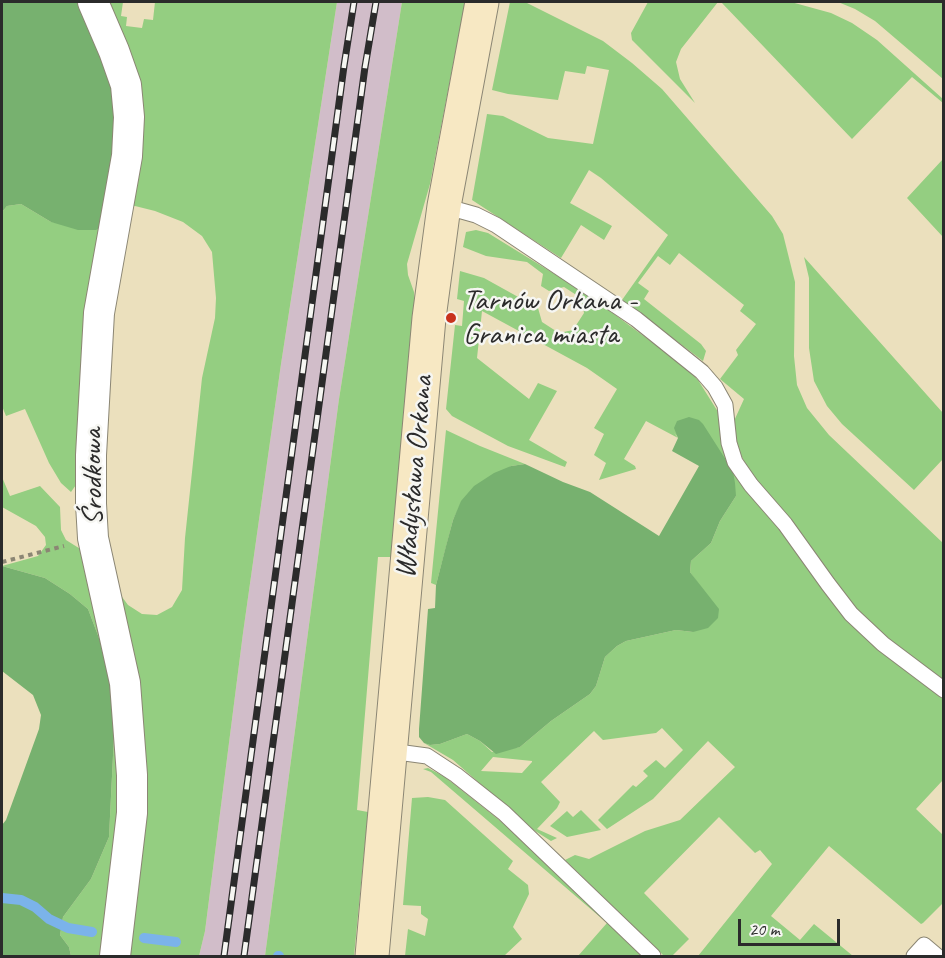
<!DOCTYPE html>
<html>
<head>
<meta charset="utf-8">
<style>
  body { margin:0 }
  #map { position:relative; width:945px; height:958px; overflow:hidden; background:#ebe0bd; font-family:Caveat,sans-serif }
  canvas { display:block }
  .frame { position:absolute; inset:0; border:3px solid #2b2b2b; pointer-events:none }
  .scale { position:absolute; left:738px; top:919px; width:102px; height:27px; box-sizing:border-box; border:3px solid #2b2b2b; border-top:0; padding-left:8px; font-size:18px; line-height:21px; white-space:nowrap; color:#2b2b2b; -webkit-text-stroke:4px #f6f6f2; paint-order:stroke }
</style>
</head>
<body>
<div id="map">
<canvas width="945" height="958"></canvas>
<div class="frame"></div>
<div class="scale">20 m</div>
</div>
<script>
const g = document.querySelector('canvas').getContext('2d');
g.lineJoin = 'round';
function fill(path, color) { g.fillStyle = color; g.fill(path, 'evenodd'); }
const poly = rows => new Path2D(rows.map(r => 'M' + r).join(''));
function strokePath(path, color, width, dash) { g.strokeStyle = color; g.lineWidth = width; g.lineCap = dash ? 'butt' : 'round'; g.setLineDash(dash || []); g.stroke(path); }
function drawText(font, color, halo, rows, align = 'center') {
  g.font = font + ' Caveat,sans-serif'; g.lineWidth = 5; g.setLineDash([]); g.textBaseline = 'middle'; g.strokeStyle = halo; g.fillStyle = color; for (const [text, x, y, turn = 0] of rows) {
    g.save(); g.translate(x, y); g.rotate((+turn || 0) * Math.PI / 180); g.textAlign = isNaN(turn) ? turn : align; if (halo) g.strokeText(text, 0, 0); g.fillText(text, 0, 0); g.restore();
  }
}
fill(poly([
  [337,2,402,2,339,399,265,956,199,956,205,931,243,633,281,364]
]), '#d1bdc9');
fill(poly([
  [103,2,123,2,121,16,127,17,126,26,142,28,144,19,153,20,155,2,337,2,281,364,243,633,205,931,199,956,127,956,142,719,134,652,127,622,114,586,128,605,142,614,157,615,172,607,182,590,185,538,202,378,215,318,216,298,212,252,202,236,183,222,155,211,135,206,126,207],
  [402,2,465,2,430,184,407,264,408,275,414,292,415,304,391,557,378,557,357,810,368,812,354,956,265,956,339,399],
  [510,2,525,2,603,41,632,63,662,89,772,216,783,234,795,282,794,356,797,385,807,408,829,435,943,543,943,681,897,647,864,618,844,595,750,472,735,444,734,421,744,399,720,379,738,355,736,350,756,324,740,311,744,305,679,253,670,265,658,256,638,283,649,291,644,299,701,344,706,351,703,361,622,300,668,235,601,178,589,170,570,203,612,226,604,240,581,225,561,258,472,200,487,114,503,116,548,138,593,144,609,70,587,66,585,74,565,71,558,100,508,94,492,90],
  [648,2,718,2,681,49,676,62,680,79,695,103,632,40,631,33],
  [721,2,791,2,831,13,852,23,877,40,943,99,943,103,912,77,852,139],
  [838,2,943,2,943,79,875,21,855,9],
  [943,159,943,237,907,198],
  [21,204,51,222,104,225,78,482,71,492,61,483,49,463,25,409,6,416,2,406,2,212,7,206],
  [476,230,488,233,587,294,680,363,698,380,720,415,723,444,799,552,943,696,943,780,916,809,943,835,943,903,923,923,921,924,829,846,771,916,800,940,814,924,853,956,698,956,772,864,760,850,755,853,719,817,644,893,689,939,672,956,664,956,565,860,575,855,589,859,645,831,680,820,735,767,708,741,653,799,607,829,598,820,633,785,636,787,648,776,643,771,656,760,665,768,683,750,662,728,656,733,603,740,594,731,541,782,560,802,557,808,537,829,557,838,551,841,532,829,453,760,424,743,430,745,440,744,467,734,480,741,492,752,520,747,551,721,590,694,596,686,605,657,617,646,626,641,676,630,693,632,702,589,690,572,691,561,711,543,720,521,736,496,674,433,678,438,646,421,624,459,635,466,636,469,599,480,606,463,594,455,604,434,594,428,617,389,587,368,482,311,477,358,529,399,538,383,557,391,529,440,567,462,565,467,508,446,452,416,446,409,455,325,462,326,464,301,457,299,460,271,484,278,538,308,542,322,559,333,573,330,584,313,581,298,564,287,549,291,541,286,543,274,527,262,486,256,463,247,466,232],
  [493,757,532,761,532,762,522,773,481,771],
  [804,257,943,413,943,459,914,490,842,424,827,406,814,381,809,348,809,278],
  [446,430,480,446,525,464,511,466,462,501,453,520,436,585,431,583],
  [2,477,10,496,40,486,60,507,61,530,66,540,82,550,105,654,88,609,70,594,45,578,2,566,38,556,46,545,45,537,36,526,2,507],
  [115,715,119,794,116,845,102,956,71,956,69,947,60,935,63,917,91,879,109,837],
  [428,768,445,777,513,831,644,956,578,956,607,923,431,772,423,769],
  [428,797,445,800,513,861,508,869,528,885,529,894,513,927,522,939,504,956,405,956,408,929,425,936,428,919,421,914,421,906,403,905,412,798],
  [581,810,601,830,567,837,550,826,567,811,573,817]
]), '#94ce81');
fill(poly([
  [2,2,85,2,121,101,104,225,96,230,78,230,51,222,21,204,7,206,2,212],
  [689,417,699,420,703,424,733,471,735,483,736,496,720,521,711,543,691,561,690,572,719,609,718,618,708,628,693,632,676,630,626,641,617,646,605,657,596,686,590,694,551,721,520,747,496,754,480,741,467,734,440,744,430,745,424,743,419,737,419,729,428,609,435,608,436,585,446,546,453,520,461,501,474,486,494,473,511,466,525,464,563,482,590,492,659,536,699,466,672,451,678,438,674,428,677,421],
  [2,566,45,578,70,594,88,609,105,654,115,715,109,837,91,879,63,917,60,935,69,947,71,956,2,956,2,825,6,820,39,729,41,715,33,695,2,671]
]), '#77b16f');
strokePath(poly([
  [2,898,21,900,35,907,49,919,68,928,92,932],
  [144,938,176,942],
  [278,956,279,956]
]), '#7bb3ea', 10);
const lane = poly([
  [444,206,476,215,496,225,636,319,702,372,715,387,725,405,729,443,735,462,751,485,785,524,828,584,851,614,883,644,944,690],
  [390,751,427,756,456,775,504,813,653,956],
  [914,956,924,945,937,956]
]);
const street = poly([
  [93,2,114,51,126,85,129,117,127,156,99,313,91,455,91,504,93,538,125,683,132,775,132,813,115,956]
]);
const secondary = poly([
  [372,956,429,318,444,206,482,2]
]);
strokePath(lane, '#8b8674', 17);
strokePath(street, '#8b8674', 32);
strokePath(secondary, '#8b8674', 35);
strokePath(poly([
  [2,562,64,546]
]), '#8b8674', 4, [4.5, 4.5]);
strokePath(lane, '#fff', 15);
strokePath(street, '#fff', 30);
strokePath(secondary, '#f7e8c3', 33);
const rail = poly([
  [224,956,344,66,354,2],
  [244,956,365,67,376,2]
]);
strokePath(rail, '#2b2b2b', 7);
strokePath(rail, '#f6f6f2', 4.5, [14]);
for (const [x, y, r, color] of [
  [451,318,6,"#c8321e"]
]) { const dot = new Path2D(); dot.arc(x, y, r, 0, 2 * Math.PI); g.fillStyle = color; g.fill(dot); strokePath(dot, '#f6f6f2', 2); }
drawText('30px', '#2b2b2b', '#f6f6f2', [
  ["Tarnów Orkana -",463,301],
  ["Granica miasta",463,335]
], 'left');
drawText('30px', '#2b2b2b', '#f6f6f2', [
  ["Środkowa",93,477,-90],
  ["Władysława Orkana",415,477,-85]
]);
</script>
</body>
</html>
